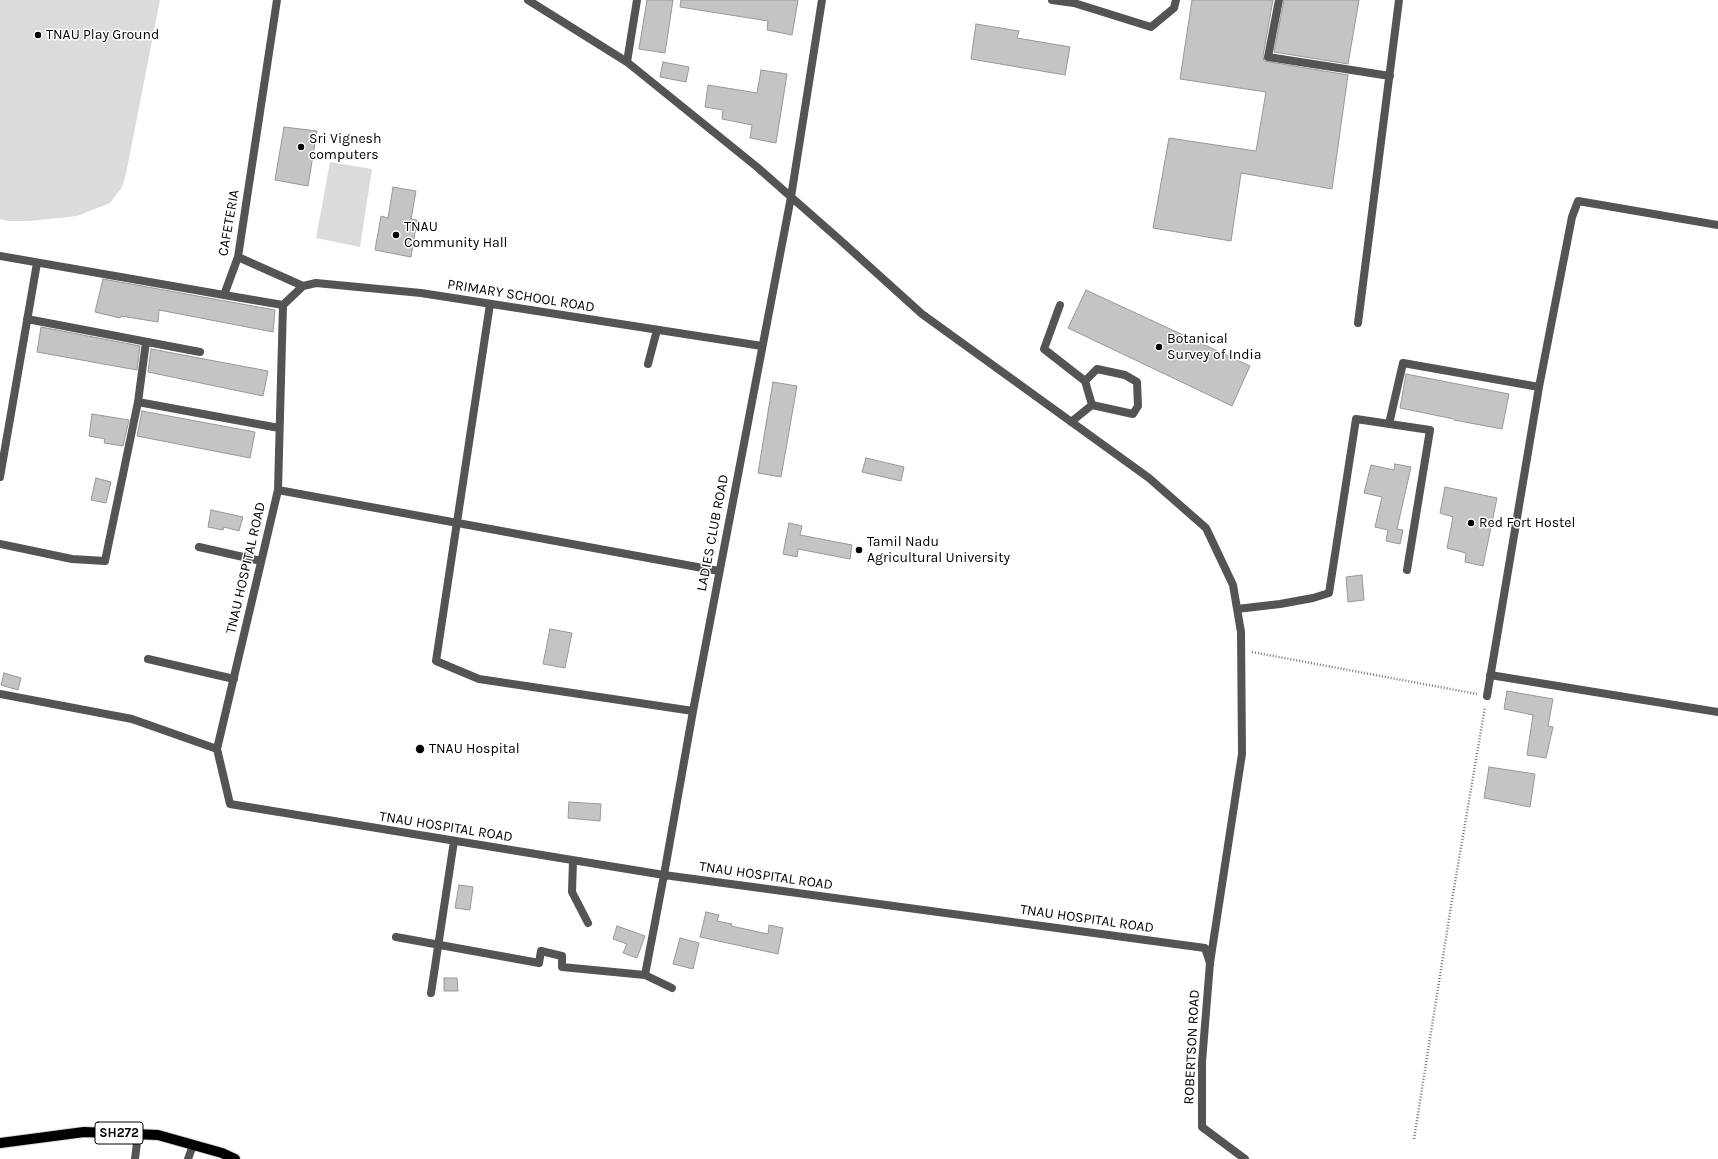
<!DOCTYPE html>
<html>
<head>
<meta charset="utf-8">
<style>
  body { margin:0 }
  canvas { display:block; background:#fff }
</style>
</head>
<body>
<canvas width="1718" height="1159"></canvas>
<script>
const g = document.querySelector('canvas').getContext('2d');
g.lineJoin = 'round';
function fill(path, color) { g.fillStyle = color; g.fill(path, 'evenodd'); }
const poly = rows => new Path2D(rows.map(r => 'M' + r).join(''));
function strokePath(path, color, width, dash) { g.strokeStyle = color; g.lineWidth = width; g.lineCap = dash ? 'butt' : 'round'; g.setLineDash(dash || []); g.stroke(path); }
function drawText(font, color, halo, rows, align = 'center') {
  g.font = font + ' Karla,sans-serif'; g.lineWidth = 3; g.setLineDash([]); g.textBaseline = 'middle'; g.strokeStyle = halo; g.fillStyle = color; for (const [text, x, y, turn = 0] of rows) {
    g.save(); g.translate(x, y); g.rotate((+turn || 0) * Math.PI / 180); g.textAlign = isNaN(turn) ? turn : align; if (halo) g.strokeText(text, 0, 0); g.fillText(text, 0, 0); g.restore();
  }
}
fill(poly([
  [0,0,160,0,126,174,122,187,110,203,77,216,29,221,8,221,0,219],
  [330,162,372,169,360,247,316,238]
]), '#dbdbdb');
const building = poly([
  [647,0,673,0,665,53,639,49,647,0],
  [681,0,798,0,792,35,767,30,768,21,680,7,681,0],
  [1192,0,1273,0,1263,56,1264,61,1348,75,1332,189,1241,173,1231,241,1153,228,1169,138,1256,151,1266,92,1180,79,1192,0],
  [1284,0,1359,0,1348,64,1274,52,1284,0],
  [976,24,1019,31,1017,38,1070,47,1065,75,971,59,976,24],
  [663,62,689,67,686,82,660,77,663,62],
  [761,70,787,74,776,143,750,138,752,125,722,119,723,110,705,107,708,85,757,93,761,70],
  [284,127,317,131,308,186,275,180,284,127],
  [393,187,416,191,411,219,417,220,411,257,375,250,381,216,388,218,393,187],
  [103,279,275,310,273,332,159,310,158,322,121,316,120,318,95,312,103,279],
  [1086,290,1250,366,1232,406,1068,328,1086,290],
  [41,327,140,346,137,370,37,352,41,327],
  [151,349,268,371,263,396,148,372,151,349],
  [1406,374,1509,394,1502,429,1454,420,1454,419,1400,408,1406,374],
  [773,382,797,386,781,477,758,473,773,382],
  [142,411,255,432,250,458,137,436,142,411],
  [92,414,129,420,123,446,104,443,105,439,89,436,92,414],
  [866,458,904,467,901,481,862,472,866,458],
  [1395,464,1411,467,1397,529,1403,530,1400,544,1386,541,1388,530,1375,527,1382,497,1364,493,1371,465,1394,470,1395,464],
  [96,478,111,482,106,503,91,500,96,478],
  [1445,487,1497,498,1483,566,1465,562,1466,553,1447,548,1453,517,1440,513,1445,487],
  [211,510,243,517,239,531,224,527,223,530,208,527,211,510],
  [789,523,802,526,800,535,852,545,850,559,798,549,797,557,783,554,789,523],
  [1362,575,1364,600,1348,602,1346,577,1362,575],
  [550,629,572,633,565,668,543,664,550,629],
  [4,673,21,678,18,690,1,685,4,673],
  [1507,691,1553,699,1548,726,1553,727,1546,758,1527,755,1533,715,1504,709,1507,691],
  [1489,767,1535,774,1530,807,1484,798,1489,767],
  [569,802,601,804,600,821,568,818,569,802],
  [459,885,473,887,470,910,455,908,459,885],
  [706,912,719,915,717,921,732,924,731,926,768,934,769,925,783,928,778,954,700,937,706,912],
  [617,926,645,936,637,958,623,953,627,944,613,939,617,926],
  [680,938,699,943,693,969,673,964,680,938],
  [444,978,457,978,458,991,444,991,444,978]
]);
fill(building, '#c4c4c4');
strokePath(building, '#989898', 1);
const primary = poly([
  [0,1143,84,1132,158,1135,222,1153,235,1159]
]);
strokePath(primary, '#dbdbdb', 12);
strokePath(poly([
  [1252,652,1477,694],
  [1414,1139,1452,900,1485,707]
]), '#767676', 2.5, [1, 2]);
strokePath(poly([
  [528,0,627,62,757,167,840,240,922,314,1149,478,1206,528,1233,585,1241,632,1242,754,1210,963,1202,1062,1202,1127,1245,1159],
  [1052,0,1074,3,1074,0],
  [1279,0,1268,57,1390,76],
  [1074,3,1151,27,1174,8,1176,0],
  [627,62,637,0],
  [0,256,224,295,238,257,277,0],
  [238,257,303,286],
  [224,295,283,305,278,490,217,749,230,804,664,875,1205,948,1210,963],
  [490,304,436,661,479,679,693,711],
  [283,305,303,286,316,283,421,293,762,346],
  [1060,305,1044,349,1085,381,1092,405],
  [27,319,200,352],
  [1358,323,1399,0],
  [648,364,657,330],
  [138,402,279,428],
  [1071,422,1092,405,1133,414,1138,406,1137,382,1125,375,1097,369,1085,381],
  [1389,424,1403,363,1539,387],
  [0,477,37,263],
  [278,490,719,571],
  [0,544,72,559,105,561,138,402,146,342],
  [199,547,261,561],
  [1237,609,1280,604,1313,598,1329,593,1356,419,1430,430,1407,570],
  [148,659,234,679],
  [1490,675,1718,712],
  [0,694,132,719,217,749],
  [1487,696,1539,387,1572,217,1578,201,1718,225],
  [573,861,572,892,588,923],
  [396,937,539,963,541,951,562,956,562,967,645,975,672,988],
  [645,975,664,875,693,711,791,197,822,0],
  [431,993,454,841],
  [135,1159,138,1134],
  [188,1159,193,1145]
]), '#545454', 8);
strokePath(primary, '#000', 10);
for (const [x, y, r, color] of [
  [38,35,4,"#000"],
  [301,147,4,"#000"],
  [396,235,4,"#000"],
  [1159,347,4,"#000"],
  [1471,523,4,"#000"],
  [859,550,4,"#000"],
  [420,749,5,"#000"]
]) { const dot = new Path2D(); dot.arc(x, y, r, 0, 2 * Math.PI); g.fillStyle = color; g.fill(dot); strokePath(dot, '#fff', 1.5); }
for (const [x, y, w] of [
  [119,1133,48]
]) { const box = new Path2D(); box.roundRect(x - w / 2, y - 11, w, 22, 3); g.fillStyle = '#fff'; g.fill(box); strokePath(box, '#000', 1); }
drawText('bold 13px', '#000', null, [
  ["SH272",119,1133]
]);
drawText('14px', '#000', '#fff', [
  ["TNAU Play Ground",46,35],
  ["Sri Vignesh",309,139],
  ["computers",309,155],
  ["TNAU",404,227],
  ["Community Hall",404,243],
  ["Botanical",1167,339],
  ["Survey of India",1167,355],
  ["Red Fort Hostel",1479,523],
  ["Tamil Nadu",867,542],
  ["Agricultural University",867,558],
  ["TNAU Hospital",429,749]
], 'left');
drawText('14px', '#000', '#fff', [
  ["CAFETERIA",229,223,-80],
  ["PRIMARY SCHOOL ROAD",521,296,9],
  ["LADIES CLUB ROAD",713,533,-79],
  ["TNAU HOSPITAL ROAD",246,568,-77],
  ["TNAU HOSPITAL ROAD",446,827,9],
  ["TNAU HOSPITAL ROAD",766,876,8],
  ["TNAU HOSPITAL ROAD",1087,919,8],
  ["ROBERTSON ROAD",1192,1047,-87]
]);
</script>
</body>
</html>
